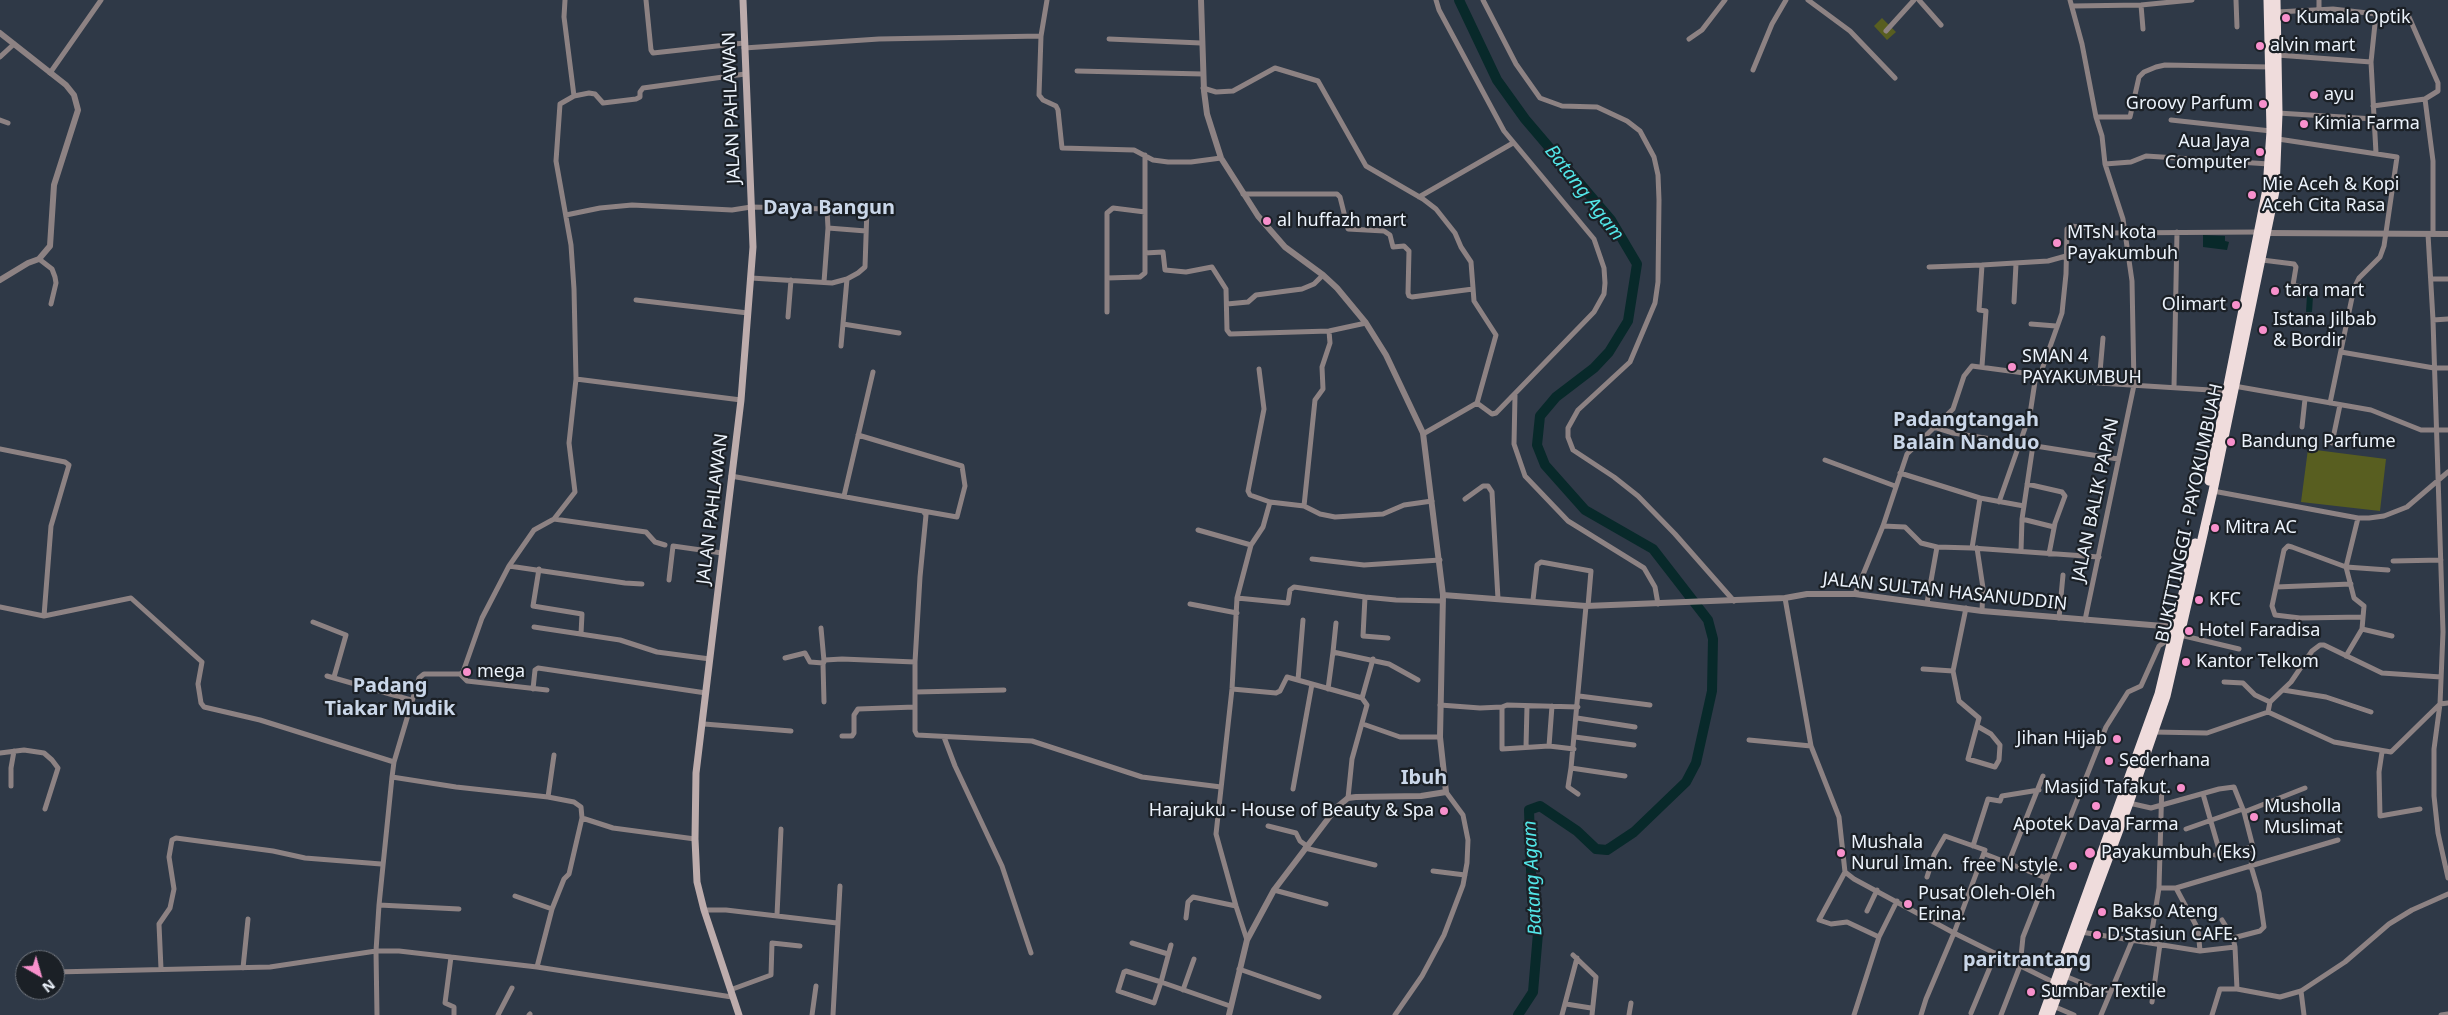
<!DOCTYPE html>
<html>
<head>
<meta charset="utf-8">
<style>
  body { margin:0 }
  #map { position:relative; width:2448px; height:1015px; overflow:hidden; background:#2f3947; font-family:"Noto Sans",sans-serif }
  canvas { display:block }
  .north { position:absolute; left:15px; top:950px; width:50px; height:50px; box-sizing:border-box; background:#1b2026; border:1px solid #6f747c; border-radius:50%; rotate:142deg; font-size:14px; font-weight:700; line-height:20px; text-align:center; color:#ecf3fc }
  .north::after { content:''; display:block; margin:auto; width:18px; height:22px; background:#f890cc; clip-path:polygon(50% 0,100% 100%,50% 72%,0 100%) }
</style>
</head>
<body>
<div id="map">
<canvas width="2448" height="1015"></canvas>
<div class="north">N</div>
</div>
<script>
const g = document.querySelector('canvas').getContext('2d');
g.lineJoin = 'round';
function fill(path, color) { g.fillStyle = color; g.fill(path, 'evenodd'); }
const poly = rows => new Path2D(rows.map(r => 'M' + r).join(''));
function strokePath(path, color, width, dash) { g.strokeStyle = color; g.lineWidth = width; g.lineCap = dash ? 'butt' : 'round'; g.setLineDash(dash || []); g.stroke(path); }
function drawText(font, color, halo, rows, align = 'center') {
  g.font = font + ' "Noto Sans",sans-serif'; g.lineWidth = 4.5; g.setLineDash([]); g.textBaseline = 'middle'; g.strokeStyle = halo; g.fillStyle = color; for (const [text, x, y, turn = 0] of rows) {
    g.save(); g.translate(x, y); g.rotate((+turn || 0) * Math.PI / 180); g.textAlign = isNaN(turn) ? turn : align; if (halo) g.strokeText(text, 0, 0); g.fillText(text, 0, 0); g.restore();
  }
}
fill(poly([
  [1882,18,1896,32,1887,40,1874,26],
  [2308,449,2386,459,2380,511,2301,502]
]), '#585e20');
fill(poly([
  [2203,235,2225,236,2225,241,2229,242,2227,250,2203,247],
  [2307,295,2313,296,2312,312,2306,312]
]), '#08292a');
strokePath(poly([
  [1459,0,1497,80,1525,119,1611,220,1637,264,1628,321,1609,352,1594,368,1556,397,1540,416,1537,445,1545,465,1585,510,1653,549,1708,620,1713,639,1712,691,1696,763,1686,782,1634,832,1607,850,1596,849,1577,831,1540,806,1529,810,1532,898,1538,933,1533,992,1518,1015]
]), '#08292a', 10);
strokePath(poly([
  [565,0,564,17,574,96],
  [646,0,651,50,653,53,744,43],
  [1047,0,1041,36,1039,95,1043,100,1056,106,1058,110,1062,148,1134,150,1153,160,1168,162,1191,162,1221,158],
  [1436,0,1439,10,1504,131,1594,239,1604,268,1605,283,1604,294,1594,312,1496,413,1492,414,1477,403],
  [1483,0,1516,64,1540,98,1562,106,1597,107,1627,121,1640,131,1654,157,1658,175,1659,200,1658,282,1655,303,1630,362,1578,410,1568,428,1568,437,1573,450,1614,477,1638,496,1675,534,1734,601],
  [1808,0,1850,31,1895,78],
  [1919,0,1941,25],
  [2070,0,2082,44,2096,117,2102,136,2105,164,2123,219,2132,281,2134,385,2085,620],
  [2236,0,2237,27],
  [2319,0,2319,10],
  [2141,5,2143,29],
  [2072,6,2141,5,2192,0],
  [2277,12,2333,9,2376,14,2405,14,2409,17,2438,83,2438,91,2425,99,2373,106],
  [2376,14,2371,62,2376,153],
  [1886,31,1914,0],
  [1109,39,1201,43],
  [1689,39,1702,30,1725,0],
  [744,48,879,39,1041,36],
  [2277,55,2371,62],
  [0,57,14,44],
  [1753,70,1772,24,1786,0],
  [1077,71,1203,74],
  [50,73,101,0],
  [1203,88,1216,92,1233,91,1275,68,1318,81,1366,166,1423,199,1436,209,1455,233,1461,247,1471,262,1474,301,1496,335,1477,403,1423,434],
  [2425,99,2433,161,2433,234],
  [2278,113,2374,119],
  [2096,117,2130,117,2139,77,2144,72,2156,67,2165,65,2270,67],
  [0,120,8,123],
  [2171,120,2271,131],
  [2278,139,2397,157,2384,246,2380,257,2359,278,2354,288,2330,403],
  [2105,164,2131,162,2146,156,2269,164],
  [1243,194,1337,194,1340,197,1348,229,1384,231,1390,235,1393,247,1404,246,1409,251,1408,293,1409,296,1412,297,1473,289],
  [1419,197,1513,143],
  [566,215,600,208,632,205,732,210,751,207,827,209,828,228,824,282],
  [828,228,866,231],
  [2428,234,2433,320,2443,632,2440,704,2434,749,2434,796,2438,833,2448,878],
  [1145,253,1163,252,1165,270,1186,272,1212,267,1226,289,1227,330,1230,334,1329,331,1366,323],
  [39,259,52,269,55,277,56,283,51,304],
  [2262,260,2294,264,2296,267,2293,285,2304,288],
  [1929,267,1982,265],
  [751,278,832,283,847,279,858,273,865,267,867,208],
  [1107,278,1140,277,1145,273,1145,155],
  [2431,279,2448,279],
  [636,300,748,313],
  [2014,302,2016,264],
  [1227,304,1248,302,1256,295,1302,289,1314,284,1323,275],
  [1107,312,1107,213,1113,208,1145,212],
  [788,317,791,280],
  [2433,320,2448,319],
  [843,324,899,333],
  [2031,324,2056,326],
  [841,346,847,279],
  [2341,352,2434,368,2448,368],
  [1982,366,1986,311,1979,310,1982,265,2048,261,2066,256],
  [1259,369,1264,409,1248,491,1250,495,1270,502],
  [2040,375,2062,313,2066,274,2067,229,2071,226,2096,229,2107,233,2259,232],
  [576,379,741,400],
  [2099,383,2103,338],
  [2234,386,2371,410,2421,430,2448,430],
  [2174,387,2177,232],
  [1515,395,1514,444,1525,476,1568,521,1644,568,1655,587,1658,604],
  [1934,427,1953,433,2118,459],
  [2302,427,2305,399],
  [858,435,962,466,965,486,957,517,923,511],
  [2332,443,2340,405],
  [0,449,65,462,69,465,51,526,44,616],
  [1825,460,1895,486],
  [1900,473,1980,498,2024,506],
  [731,476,923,511,926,515,920,577,915,662,915,731,917,735,1032,741,1142,777,1221,787],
  [2027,484,2062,492,2065,496,2055,523,2049,554],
  [2213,491,2358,518,2369,518,2384,516,2407,507,2448,472],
  [844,496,873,372],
  [1465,499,1483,486,1488,486,1492,492,1498,599],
  [1999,502,2030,414,2036,375],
  [1304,506,1315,400,1323,389,1322,367,1330,343,1329,331],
  [554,519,646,532,655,542,665,545],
  [2022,519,2054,527],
  [1883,526,1905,527,1921,543,1937,547],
  [1198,530,1251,545],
  [1972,548,2099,557],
  [1977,548,1983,588,1982,611],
  [2021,551,2022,519,2033,445],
  [1312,559,1364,565,1440,560],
  [2393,561,2441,560],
  [509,566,625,583,642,584],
  [539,569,533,606,582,614,581,634],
  [669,580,673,546,722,553],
  [2276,587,2351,584],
  [1855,594,1883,526,1907,454,1953,409,1964,376,1972,366,2099,383,2226,391],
  [1237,598,1288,603,1290,590,1294,587,1365,597],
  [1785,598,1811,746,1839,817,1845,872,1854,879,1954,933,2055,983],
  [1533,600,1537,565,1541,562,1591,571,1588,606],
  [1927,603,1937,547,1972,548,1980,498],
  [1190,604,1237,613],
  [1586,606,1571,768,1625,776],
  [0,607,44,616,131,598,202,662,198,684,201,703,204,707,260,720,394,762],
  [1966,608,1953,671,1959,701,1979,718,1968,759,1995,767,1999,760,2000,745,1991,734,1977,726],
  [2363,617,2300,618,2275,615,2272,606,2284,550,2288,546,2292,547,2346,567,2388,570],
  [2059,618,2063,575],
  [313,622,346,635,334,677],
  [534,627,620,640,657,652,710,659],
  [821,628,824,661],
  [2362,629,2392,636],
  [2180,635,2239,649],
  [1388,638,1363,636,1365,597,1396,600,1443,601],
  [1333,652,1336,623],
  [2346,656,2362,629,2364,606,2354,598,2346,567,2358,518],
  [785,658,805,653,810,662,823,663],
  [1923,669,1953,671],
  [460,674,467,681,547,690],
  [327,676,411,700],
  [1298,680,1303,620],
  [2224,682,2243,683,2255,695,2270,702],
  [533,689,535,670,538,668,706,693],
  [1232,689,1276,693,1280,691,1287,677,1312,684],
  [1328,689,1333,652,1389,664,1418,680],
  [2283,690,2326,697,2371,712],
  [915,692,1004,690],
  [1579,696,1650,705],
  [1362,698,1373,659],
  [824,702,823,664,825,660,842,659,915,662],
  [1440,705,1480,708,1502,707],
  [2268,712,2270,702,2291,682,2312,651,2320,645,2324,645,2382,673,2441,677],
  [1577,718,1635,727],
  [704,724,791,731],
  [1363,724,1400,737,1440,737],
  [2153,732,2207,733,2268,712,2334,742,2391,752,2440,704,2448,703],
  [842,736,852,736,854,733,854,715,858,709,915,707],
  [944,737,955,766,1002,866,1031,953],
  [1575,737,1634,745],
  [1749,740,1811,746],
  [1549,746,1552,706],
  [1526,747,1527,706],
  [1574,749,1549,746,1502,749,1502,707,1507,705,1578,707],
  [2382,752,2379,772,2380,816,2420,809],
  [0,753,24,750,44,753,52,760,58,768,45,809],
  [1571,768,1568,787,1578,794],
  [392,777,456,787,548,797,574,802,581,807,582,818,569,874,564,879,552,909,537,967],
  [11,786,11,768,14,751],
  [1293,789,1312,684,1362,698,1367,705,1352,759,1348,798],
  [2203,794,2220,853],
  [548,797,554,755],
  [2244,812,2305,788],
  [582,818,613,828,695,839],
  [1268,826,1296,833,1300,841,1307,846],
  [2186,829,2243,809],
  [1973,846,1988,799,2000,801,2002,796,2039,790],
  [1305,848,1375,865],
  [1985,854,2046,878],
  [2215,855,2253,847],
  [2008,864,2043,776],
  [1433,871,1465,875],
  [1845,872,1819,920,1831,924,1847,922,1879,937],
  [2159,888,2176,888,2338,840],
  [2176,888,2198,929,2200,951],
  [1274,890,1326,904],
  [515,896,552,909],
  [379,905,459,909],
  [704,910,726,910,837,923],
  [1867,911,1877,890],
  [777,915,781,829],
  [1186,918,1188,902,1193,897,1236,906],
  [2222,920,2233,938],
  [2081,932,2200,951,2235,947,2233,938,2260,931,2264,927,2259,893,2251,866,2253,847,2244,812,2234,787,2219,789,2151,808,2129,803],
  [1247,940,1236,906,1216,834,1232,689,1237,598,1251,545,1263,527,1270,502,1304,506,1320,514,1335,517,1383,514,1404,505,1432,501],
  [1132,943,1168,954],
  [2150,943,2159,888,2162,781],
  [1171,945,1161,982,1154,1003,1118,991,1124,972,1126,971,1161,982,1230,1006],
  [2235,947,2237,989],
  [1573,955,1596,977,1592,1015],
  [451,957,445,1003,454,1007,454,1015],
  [243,968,248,919],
  [161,969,159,924,170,908,174,889,169,857,172,840,176,838,273,851,305,858,381,864],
  [1239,969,1319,997],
  [55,972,270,967,376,951,399,951,537,967,732,997],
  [2065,976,2094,988,2111,991],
  [730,990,771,975,772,943,800,946],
  [1183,990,1194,959],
  [2301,991,2304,1015],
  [2152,1002,2160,944],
  [1566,1004,1591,1008],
  [2053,1006,2074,1015],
  [1971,1013,1996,953],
  [377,1015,376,951,379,905,392,777,394,762,419,678,424,674,460,674,463,672,482,618,509,566,534,530,554,519,575,492,569,443,576,379,574,289,571,245,556,161,560,104,574,96,589,93,595,94,603,103,636,99,640,97,640,92,643,88,745,74],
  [498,1015,512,988],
  [529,1015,530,1014],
  [812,1015,816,986],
  [833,1015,840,886],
  [1395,1015,1422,976,1444,935,1463,885,1467,863,1468,840,1463,815,1446,792],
  [1562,1015,1577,958],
  [1629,1015,1631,1003],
  [1854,1015,1879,937,1897,901],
  [1921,1015,1926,999,1954,933,1985,850,1945,836,1934,855,1927,877],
  [2001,1015,2020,966,2023,937,2106,727,2128,692,2141,686,2159,646,2172,637],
  [2101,1015,2132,941],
  [2212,1015,2220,989,2237,989,2280,997,2301,991,2345,962,2389,924,2412,910,2448,894],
  [2441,1015,2448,1014]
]), '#8d8283', 5);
strokePath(poly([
  [1201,0,1204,91,1207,114,1221,158,1258,216,1285,247,1323,275,1337,288,1366,323,1386,355,1423,433,1443,595,1440,737,1446,792,1421,796,1356,797,1348,798,1337,807,1274,890,1247,940,1229,1015],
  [0,33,66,85,74,95,78,110,54,185,50,246,39,259,28,263,0,280],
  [2267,233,2448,234],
  [1443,595,1586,606,1785,598,1807,594,1855,594,1982,611,2175,627]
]), '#8d8283', 6);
strokePath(poly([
  [739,1015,704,910,697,882,695,839,696,773,741,400,753,247,743,0]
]), '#bdacac', 7);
strokePath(poly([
  [2209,481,2267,189,2271,131,2268,0],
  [2043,1015,2159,694,2195,543],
  [2050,1015,2129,803,2166,696,2213,491,2275,191,2278,113,2276,0]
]), '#efdcdc', 9);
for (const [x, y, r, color] of [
  [2286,18,5,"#f890cc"],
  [2260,46,5,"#f890cc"],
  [2314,95,5,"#f890cc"],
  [2263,104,5,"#f890cc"],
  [2304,124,5,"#f890cc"],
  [2260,152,5,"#f890cc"],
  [2252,195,5,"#f890cc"],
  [1267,221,5,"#f890cc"],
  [2057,243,5,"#f890cc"],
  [2275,291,5,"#f890cc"],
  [2236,305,5,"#f890cc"],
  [2263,330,5,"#f890cc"],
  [2012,367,5,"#f890cc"],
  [2231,442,5,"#f890cc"],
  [2215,528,5,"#f890cc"],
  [2199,600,5,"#f890cc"],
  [2189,631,5,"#f890cc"],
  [2186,662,5,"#f890cc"],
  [467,672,5,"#f890cc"],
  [2117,739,5,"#f890cc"],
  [2109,761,5,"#f890cc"],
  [2181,788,5,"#f890cc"],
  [2096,806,5,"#f890cc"],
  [1444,811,5,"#f890cc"],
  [2254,817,5,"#f890cc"],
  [1841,853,5,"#f890cc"],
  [2090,853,6,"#f890cc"],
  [2073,866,5,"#f890cc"],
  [1908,904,5,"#f890cc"],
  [2102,912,5,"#f890cc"],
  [2097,935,5,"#f890cc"],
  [2031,992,5,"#f890cc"]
]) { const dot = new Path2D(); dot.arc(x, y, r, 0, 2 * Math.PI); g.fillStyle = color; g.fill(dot); strokePath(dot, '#1b2026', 2); }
drawText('18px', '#ecf3fc', '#1b2026', [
  ["Kumala Optik",2296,18],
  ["alvin mart",2270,46],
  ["ayu",2324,95],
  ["Groovy Parfum",2253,104,"right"],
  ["Kimia Farma",2314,124],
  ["Aua Jaya",2250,142,"right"],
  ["Computer",2250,163,"right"],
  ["Mie Aceh & Kopi",2262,185],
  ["Aceh Cita Rasa",2262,206],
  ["al huffazh mart",1277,221],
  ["MTsN kota",2067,233],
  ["Payakumbuh",2067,254],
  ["tara mart",2285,291],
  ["Olimart",2226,305,"right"],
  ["Istana Jilbab",2273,320],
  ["& Bordir",2273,341],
  ["SMAN 4",2022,357],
  ["PAYAKUMBUH",2022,378],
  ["Bandung Parfume",2241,442],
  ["Mitra AC",2225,528],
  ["KFC",2209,600],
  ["Hotel Faradisa",2199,631],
  ["Kantor Telkom",2196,662],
  ["mega",477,672],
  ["Jihan Hijab",2107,739,"right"],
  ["Sederhana",2119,761],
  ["Masjid Tafakut.",2171,788,"right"],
  ["Musholla",2264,807],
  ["Muslimat",2264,828],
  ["Harajuku - House of Beauty & Spa",1434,811,"right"],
  ["Apotek Dava Farma",2096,825,"center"],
  ["Mushala",1851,843],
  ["Nurul Iman.",1851,864],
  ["Payakumbuh (Eks)",2101,853],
  ["free N style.",2063,866,"right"],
  ["Pusat Oleh-Oleh",1918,894],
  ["Erina.",1918,915],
  ["Bakso Ateng",2112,912],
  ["D'Stasiun CAFE.",2107,935],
  ["Sumbar Textile",2041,992]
], 'left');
drawText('18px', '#ecf3fc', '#1b2026', [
  ["JALAN PAHLAWAN",732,108,-92],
  ["JALAN BALIK PAPAN",2096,500,-78],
  ["JALAN PAHLAWAN",713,509,-83],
  ["BUKITTINGGI - PAYOKUMBUAH",2190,513,-78],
  ["JALAN SULTAN HASANUDDIN",1945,592,6]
]);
drawText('italic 19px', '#52e6e8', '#1b2026', [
  ["Batang Agam",1584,193,52],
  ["Batang Agam",1533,878,-93]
]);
drawText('bold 20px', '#cad7e9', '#1b2026', [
  ["Daya Bangun",829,208],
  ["Padangtangah",1966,420],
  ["Balain Nanduo",1966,443],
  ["Padang",390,686],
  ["Tiakar Mudik",390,709],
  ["Ibuh",1424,778],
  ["paritrantang",2027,960]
]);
</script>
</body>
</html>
